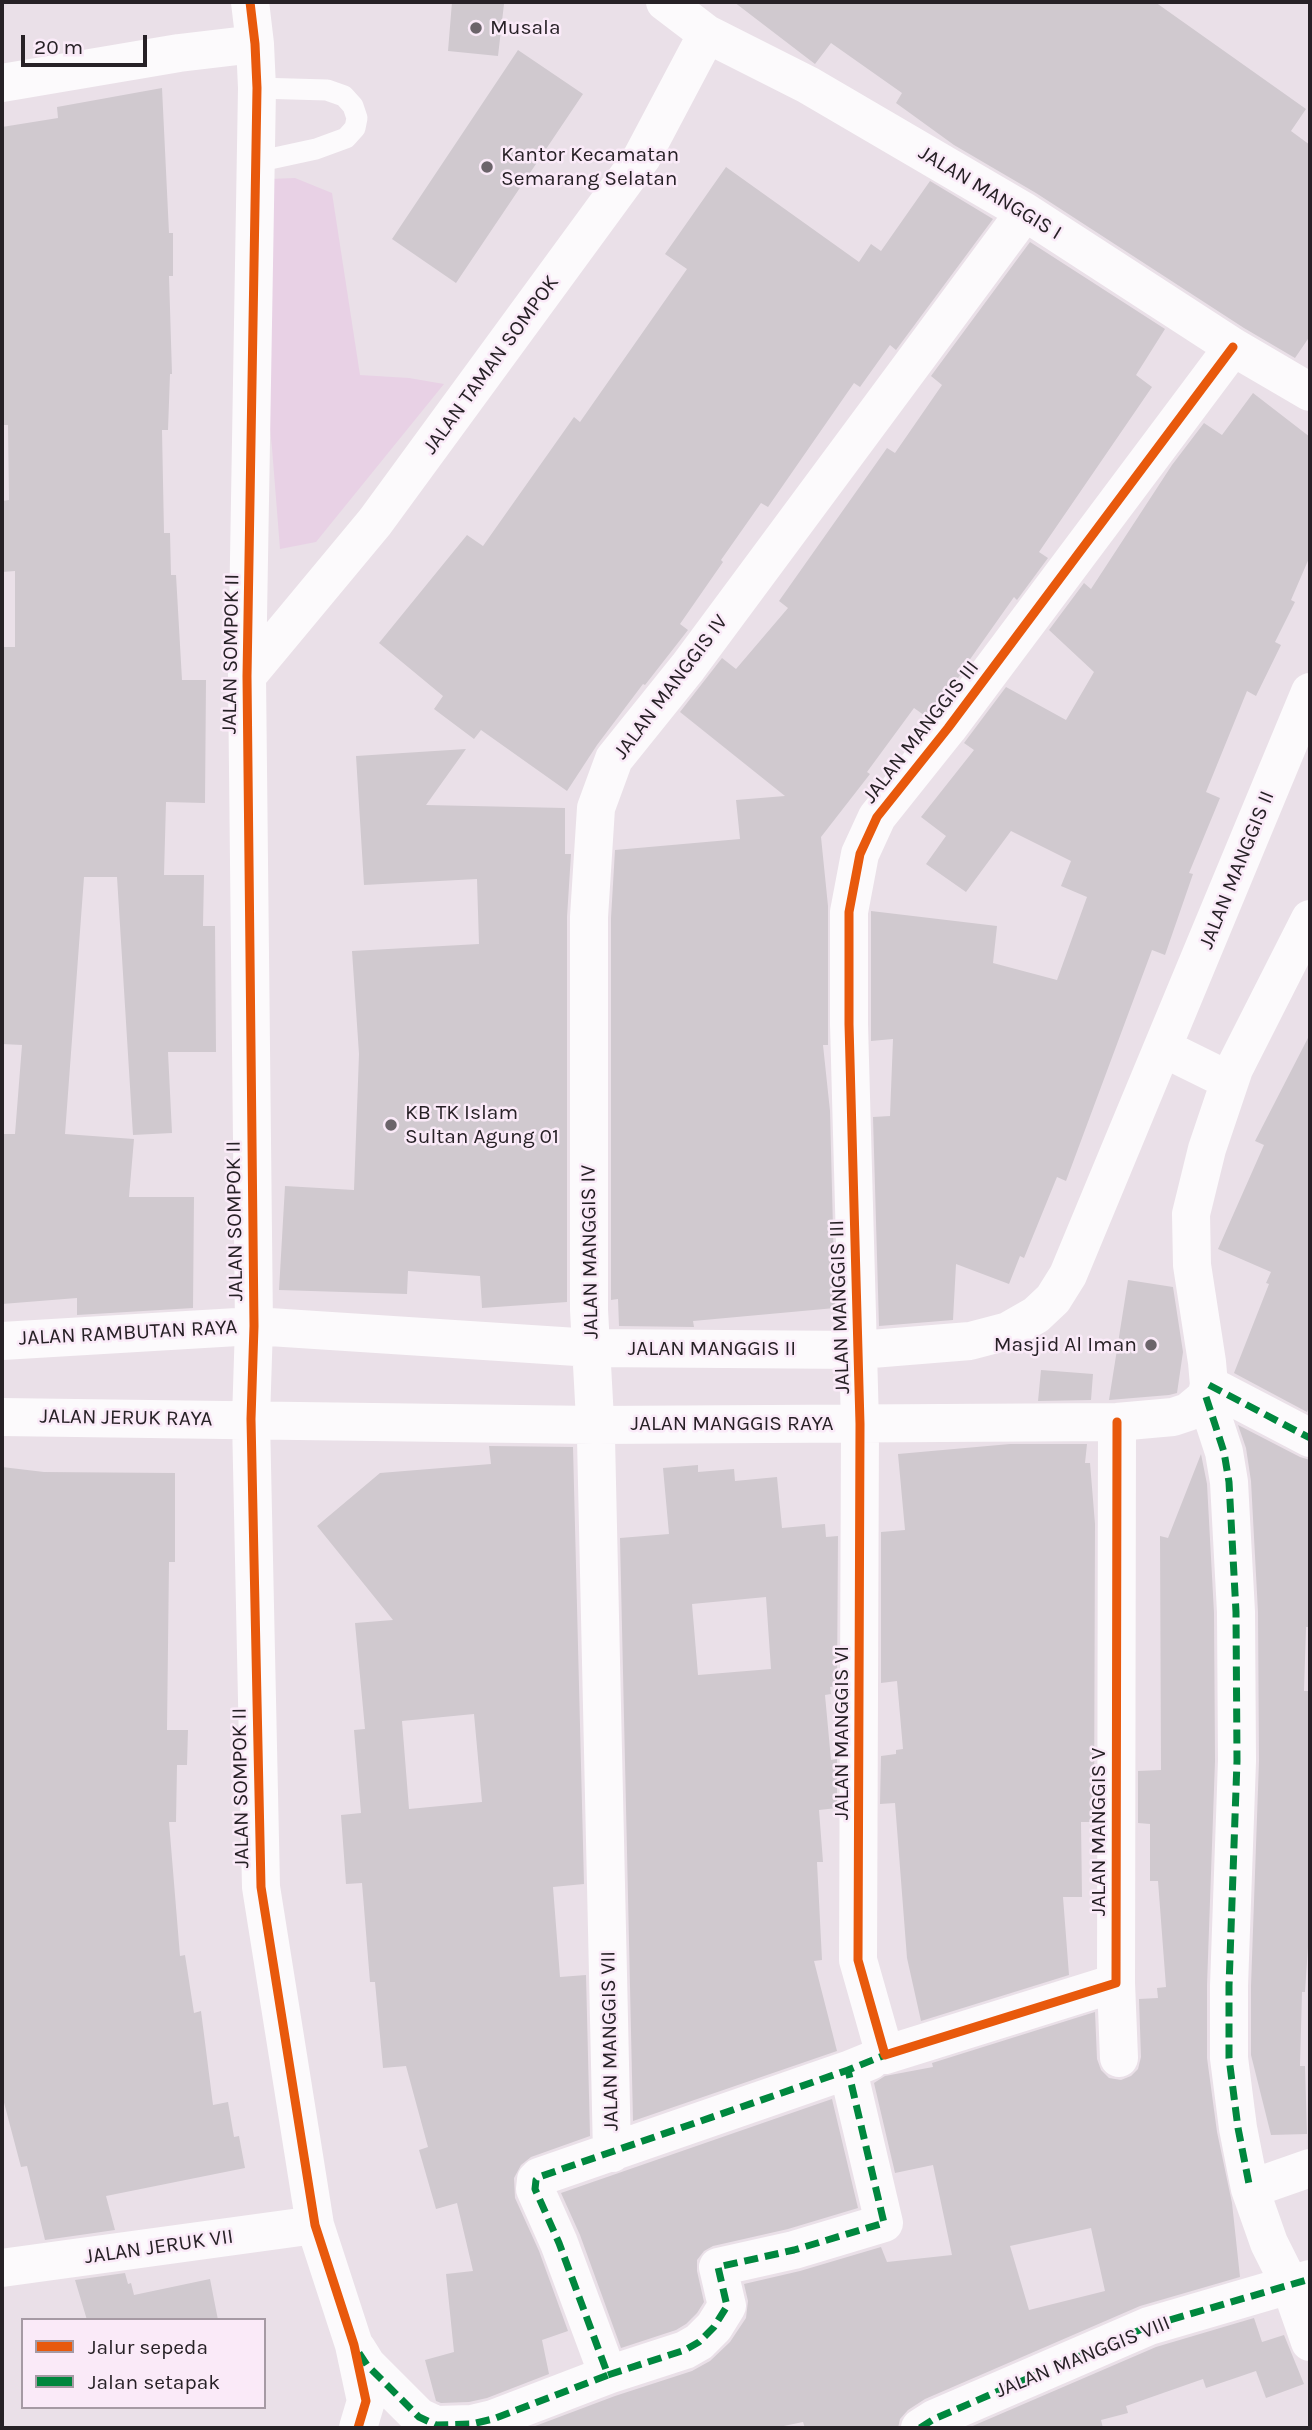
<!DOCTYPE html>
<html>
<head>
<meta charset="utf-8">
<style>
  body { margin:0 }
  #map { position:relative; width:1312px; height:2430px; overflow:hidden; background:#eae0e8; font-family:Karla,sans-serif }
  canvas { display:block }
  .frame { position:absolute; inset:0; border:4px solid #272126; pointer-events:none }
  .legend { position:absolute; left:21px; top:2318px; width:245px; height:91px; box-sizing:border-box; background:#faeaf8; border:2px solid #a69aa4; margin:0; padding:9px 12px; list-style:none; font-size:21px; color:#272126 }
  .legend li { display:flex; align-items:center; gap:14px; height:35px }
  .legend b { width:35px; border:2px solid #a69aa4 }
  .scale { position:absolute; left:21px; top:35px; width:126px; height:32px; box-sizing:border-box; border:4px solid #272126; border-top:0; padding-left:9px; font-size:21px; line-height:24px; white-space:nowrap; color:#272126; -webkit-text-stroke:5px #faeaf8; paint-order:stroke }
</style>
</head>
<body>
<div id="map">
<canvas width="1312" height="2430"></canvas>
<div class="frame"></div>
<ul class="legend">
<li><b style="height:9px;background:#e8590c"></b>Jalur sepeda</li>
<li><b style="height:9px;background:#00873e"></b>Jalan setapak</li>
</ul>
<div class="scale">20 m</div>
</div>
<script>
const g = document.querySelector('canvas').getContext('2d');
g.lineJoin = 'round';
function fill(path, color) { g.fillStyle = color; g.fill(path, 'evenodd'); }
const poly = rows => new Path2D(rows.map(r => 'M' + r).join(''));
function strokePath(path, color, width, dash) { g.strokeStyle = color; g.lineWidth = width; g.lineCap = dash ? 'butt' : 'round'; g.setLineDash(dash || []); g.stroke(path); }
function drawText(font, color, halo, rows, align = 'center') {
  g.font = font + ' Karla,sans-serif'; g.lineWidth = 5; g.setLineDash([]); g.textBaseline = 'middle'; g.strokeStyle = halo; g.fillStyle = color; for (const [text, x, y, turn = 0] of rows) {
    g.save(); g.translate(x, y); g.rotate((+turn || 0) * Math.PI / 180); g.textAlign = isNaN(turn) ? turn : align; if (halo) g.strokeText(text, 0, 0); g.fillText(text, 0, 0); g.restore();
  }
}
fill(poly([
  [295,178,332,193,360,375,409,378,444,384,316,542,280,549,272,448,243,180]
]), '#e8d1e5');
fill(poly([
  [452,2,504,4,498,56,448,51],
  [734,2,1155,2,1306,109,1291,131,1310,145,1310,336,1295,358,1244,328,1036,193,954,145,896,103,902,93,831,43,815,64],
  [518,50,583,94,456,283,392,239],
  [162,88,169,233,173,233,173,276,169,276,172,374,170,374,168,430,162,430,164,533,170,533,171,575,176,575,182,680,206,680,205,803,166,802,164,875,204,875,203,926,215,926,216,1052,168,1052,172,1133,133,1135,117,877,84,877,65,1134,134,1139,129,1197,194,1197,193,1308,77,1315,77,1298,2,1304,2,1134,15,1134,22,1045,2,1044,2,647,15,647,15,571,2,572,2,501,9,500,8,425,2,425,2,127,58,118,57,107],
  [726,167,859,262,871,244,881,251,930,181,993,219,896,350,890,345,860,387,854,383,768,507,761,503,721,560,723,562,680,624,688,630,645,685,643,684,597,745,567,791,481,730,474,739,434,709,443,696,379,643,467,535,483,546,574,417,580,422,687,269,665,254],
  [1030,242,1165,329,1136,375,1152,387,1039,552,1048,558,1017,600,1014,597,966,665,967,666,928,718,914,708,867,772,870,774,821,837,828,906,828,1045,823,1045,830,1111,835,1308,693,1321,694,1327,619,1326,618,1299,611,1300,611,918,615,850,740,839,736,800,785,796,680,712,722,658,736,669,788,608,779,601,887,448,895,453,942,385,931,376],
  [1253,393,1310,437,1310,556,1291,600,1295,602,1275,642,1281,645,1256,696,1247,691,1206,792,1220,798,1189,873,1193,874,1165,955,1152,950,1066,1181,1057,1177,1024,1258,1020,1256,1009,1284,956,1264,953,1320,879,1326,873,1117,890,1116,893,1039,871,1041,871,911,997,926,993,963,1057,980,1087,897,1061,886,1071,861,1011,831,966,892,926,864,946,836,921,817,974,750,964,743,1006,687,1066,720,1094,672,1049,630,1084,583,1091,589,1172,465,1204,423,1222,435],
  [466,749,426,805,565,808,565,854,571,854,567,917,567,1302,482,1308,480,1276,408,1271,407,1294,279,1290,285,1186,354,1190,359,1054,352,951,479,944,477,879,364,885,356,756],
  [1310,1034,1310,1404,1307,1412,1234,1373,1269,1284,1266,1283,1271,1272,1218,1249,1264,1145,1255,1141],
  [1128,1280,1173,1287,1183,1352,1177,1393,1169,1395,1109,1400],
  [1041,1370,1093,1374,1091,1400,1038,1401],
  [1238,1425,1300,1457,1310,1460,1310,1627,1306,1627,1304,1691,1310,1691,1310,1932,1309,1932,1305,1992,1302,1992,1300,2066,1305,2066,1307,2134,1271,2135,1251,2055,1251,1986,1259,1761,1258,1612,1251,1481,1246,1448],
  [1010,1444,1087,1444,1085,1463,1090,1463,1095,1524,1094,1822,1081,1822,1082,1897,1063,1897,1069,1975,921,2021,907,1958,895,1803,880,1804,881,1756,896,1754,896,1750,903,1749,897,1681,881,1683,881,1532,905,1530,898,1454],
  [489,1446,573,1447,584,1884,553,1887,560,1977,586,1975,590,2136,531,2157,521,2165,514,2178,515,2198,539,2251,568,2331,542,2340,549,2374,487,2398,469,2402,441,2403,436,2401,425,2360,454,2352,446,2274,473,2271,457,2203,436,2209,419,2150,428,2147,406,2066,383,2068,375,1982,370,1982,362,1883,346,1884,341,1815,361,1813,354,1730,365,1729,355,1623,393,1620,317,1526,380,1473,491,1464],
  [474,1714,482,1802,409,1809,402,1721],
  [1201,1454,1207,1484,1214,1613,1215,1761,1207,1985,1207,2058,1217,2132,1232,2203,1240,2277,1140,2306,925,2399,908,2410,900,2419,898,2428,805,2428,803,2422,774,2428,530,2428,615,2396,692,2371,710,2361,730,2342,746,2318,748,2301,744,2284,800,2271,881,2247,887,2262,952,2255,933,2165,895,2173,874,2083,885,2076,933,2067,932,2063,1095,2012,1097,2059,1101,2070,1109,2078,1121,2080,1131,2076,1138,2069,1141,2057,1139,1999,1158,1998,1157,1988,1166,1987,1158,1881,1150,1881,1150,1824,1138,1823,1138,1771,1161,1770,1160,1536,1168,1538],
  [1091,2228,1105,2291,1029,2310,1010,2246],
  [698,1465,698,1472,734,1469,735,1481,777,1477,782,1528,825,1524,826,1537,838,1536,837,1686,830,1687,831,1694,825,1695,831,1760,837,1759,837,1808,819,1810,823,1862,817,1862,822,1960,814,1961,837,2051,633,2121,620,1538,669,1534,663,1468],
  [766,1597,771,1669,698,1675,692,1604],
  [2,1467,44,1472,175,1473,175,1562,169,1562,167,1730,188,1730,187,1765,177,1765,176,1822,169,1822,180,1956,185,1955,194,2013,201,2011,213,2105,228,2102,234,2137,239,2136,245,2168,106,2196,115,2230,45,2240,27,2166,21,2167,2,2095],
  [832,2099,858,2208,788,2229,713,2246,704,2251,697,2260,697,2271,704,2302,697,2313,686,2324,676,2330,621,2348,580,2235,561,2193],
  [125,2273,128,2284,131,2283,134,2295,210,2279,218,2320,87,2320,75,2280],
  [1254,2318,1262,2342,1284,2335,1304,2384,1266,2398,1256,2371,1206,2388,1203,2379,1126,2406,1128,2413,1101,2420,1103,2428,968,2428,1156,2347]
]), '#d0c9cf');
strokePath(poly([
  [256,162,316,149,346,138,355,128,357,118,353,106,344,96,327,90,257,88]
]), '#fcfafc', 21);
strokePath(poly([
  [250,2,255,44,257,88,247,676,254,1326,251,1419,261,1887,315,2225,354,2345,366,2401,358,2428],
  [665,2,707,34,808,85,1025,212,1233,347,1310,392],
  [2,83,179,53,255,44],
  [247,676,375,522,642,157,707,34],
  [1163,1048,1230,1081],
  [2,1341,254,1326,592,1348,859,1350,970,1341,1008,1331,1036,1315,1053,1299,1068,1275,1310,692],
  [1209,1385,1310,1438],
  [2,1417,595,1425,1117,1422,1173,1417,1188,1412,1206,1397],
  [1117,1422,1116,1983,885,2055,858,1960,860,1424,849,1024,849,912,860,854,877,817,948,728,1233,347],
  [1116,1983,1119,2058],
  [612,2153,596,1438,589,1310,589,917,596,808,614,759,688,667,1025,212],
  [1310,2168,1250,2189,1269,2243,1290,2285,1310,2342],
  [1250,2189,1238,2128,1229,2058,1229,1986,1237,1761,1236,1612,1229,1482,1224,1452,1206,1397,1209,1385,1207,1362,1192,1265,1191,1214,1207,1149,1234,1069,1310,919],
  [2,2268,315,2225],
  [357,2349,367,2365,419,2417,436,2425,472,2424,493,2419,608,2375,559,2243,535,2189,536,2180,539,2177,848,2070],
  [608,2375,685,2350,699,2342,714,2327,727,2306,718,2267,794,2250,884,2223,848,2070,870,2061],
  [920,2428,934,2419,1149,2326,1310,2279]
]), '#fcfafc', 38);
strokePath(poly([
  [1209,1385,1310,1438],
  [1206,1397,1224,1452,1229,1482,1236,1612,1237,1761,1229,1986,1229,2058,1238,2128,1250,2189],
  [359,2353,367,2365,419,2417,436,2425,472,2424,493,2419,608,2375,559,2243,535,2189,536,2180,539,2177,848,2070],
  [608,2375,685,2350,699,2342,714,2327,727,2306,718,2267,794,2250,884,2223,848,2070,885,2055],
  [920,2428,934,2419,1149,2326,1310,2279]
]), '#00873e', 7, [14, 7]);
strokePath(poly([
  [250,2,255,44,257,88,247,676,254,1326,251,1419,261,1887,315,2225,354,2345,366,2401,358,2428],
  [1117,1422,1116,1983,885,2055,858,1960,860,1424,849,1024,849,912,860,854,877,817,948,728,1233,347]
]), '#e8590c', 9);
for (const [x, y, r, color] of [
  [476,28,7,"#6b646a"],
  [487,167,7,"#6b646a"],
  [391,1125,7,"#6b646a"],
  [1151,1345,7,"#6b646a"]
]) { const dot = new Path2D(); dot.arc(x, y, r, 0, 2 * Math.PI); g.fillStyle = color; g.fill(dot); strokePath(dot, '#faeaf8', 2.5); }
drawText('21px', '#272126', '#faeaf8', [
  ["Musala",490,28],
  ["Kantor Kecamatan",501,155],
  ["Semarang Selatan",501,179],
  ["KB TK Islam",405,1113],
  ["Sultan Agung 01",405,1137],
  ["Masjid Al Iman",1137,1345,"right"]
], 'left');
drawText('21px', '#272126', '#faeaf8', [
  ["JALAN MANGGIS I",990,193,31],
  ["JALAN TAMAN SOMPOK",491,365,-54],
  ["JALAN SOMPOK II",231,654,-89],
  ["JALAN MANGGIS IV",671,687,-53],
  ["JALAN MANGGIS III",921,732,-52],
  ["JALAN MANGGIS II",1237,870,-68],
  ["JALAN SOMPOK II",235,1221,-91],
  ["JALAN MANGGIS IV",590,1252,-91],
  ["JALAN MANGGIS III",840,1307,-92],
  ["JALAN RAMBUTAN RAYA",128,1333,-3],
  ["JALAN MANGGIS II",712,1349],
  ["JALAN JERUK RAYA",126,1418,1],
  ["JALAN MANGGIS RAYA",732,1424],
  ["JALAN MANGGIS VI",842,1733,-90],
  ["JALAN SOMPOK II",241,1788,-91],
  ["JALAN MANGGIS V",1099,1832,-90],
  ["JALAN MANGGIS VII",610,2041,-91],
  ["JALAN JERUK VII",159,2247,-8],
  ["JALAN MANGGIS VIII",1083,2357,-22]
]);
</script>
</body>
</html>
